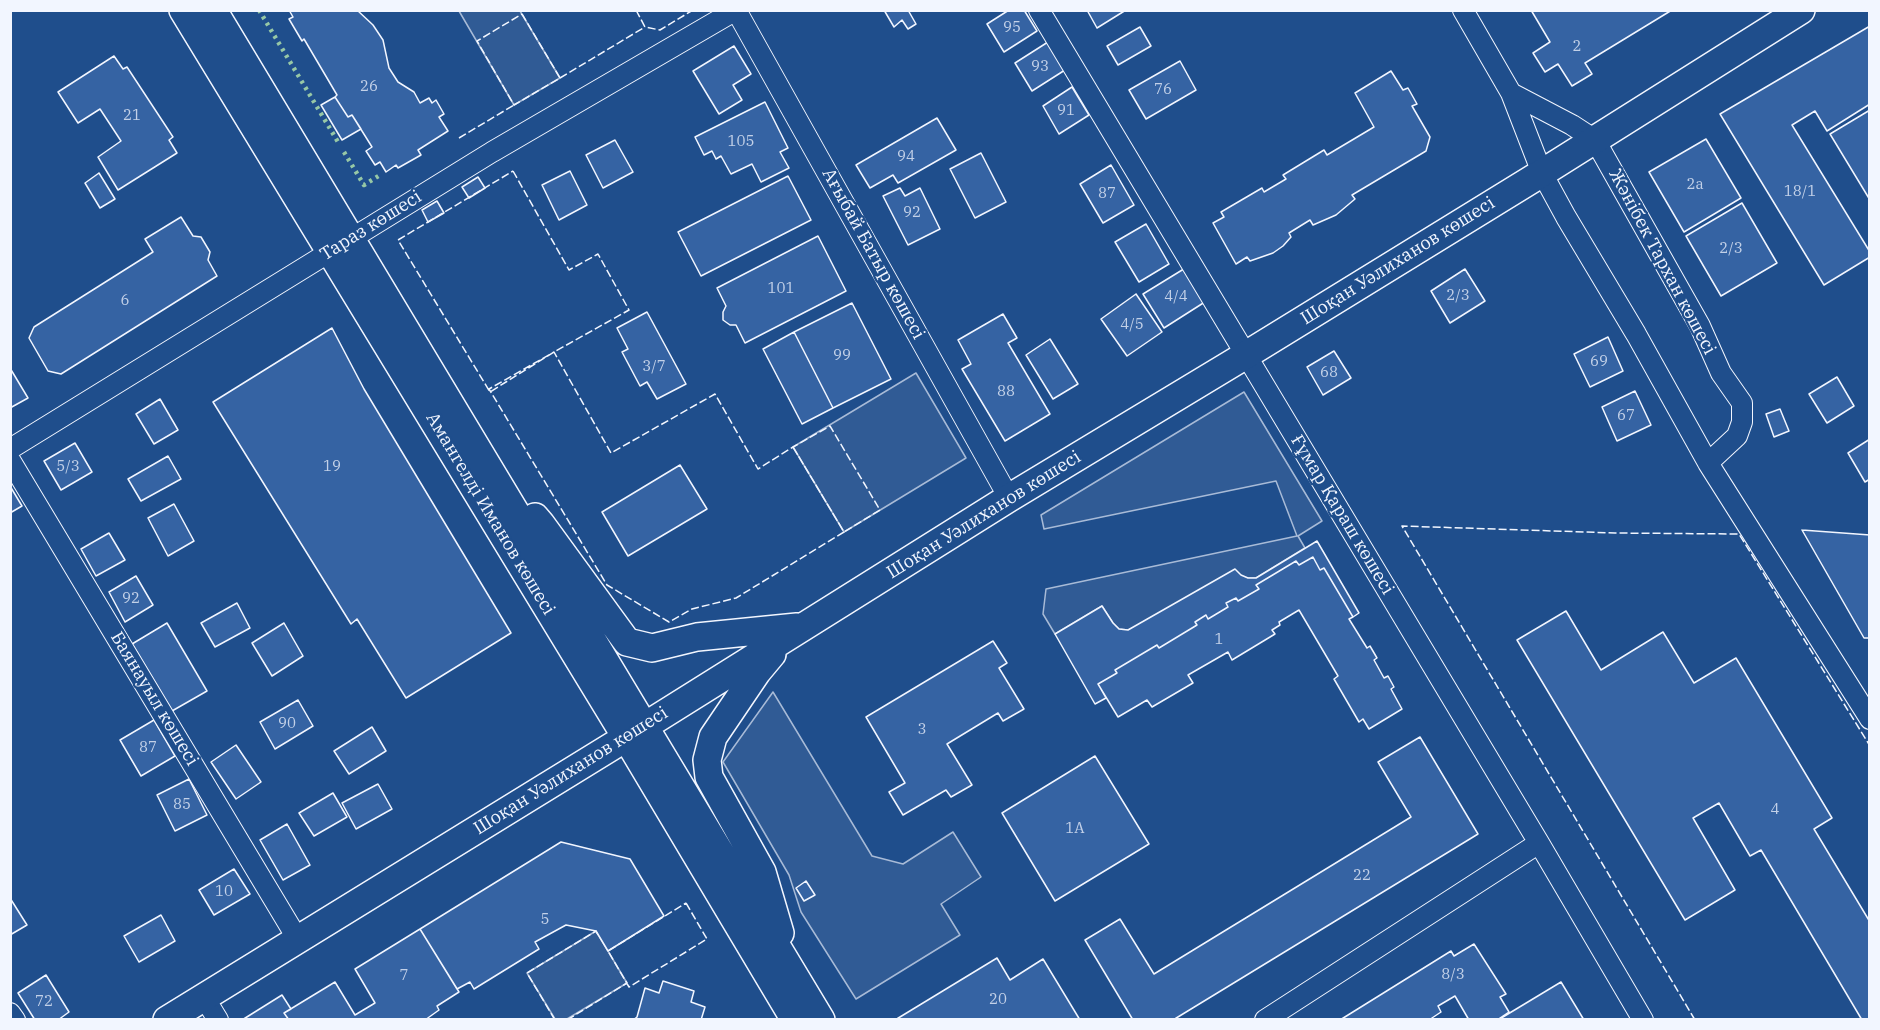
<!DOCTYPE html>
<html>
<head>
<meta charset="utf-8">
<style>
  body { margin:0 }
  #map { position:relative; width:1880px; height:1030px; overflow:hidden; background:#1f4e8c; font-family:"IBM Plex Serif",serif }
  canvas { display:block }
  .frame { position:absolute; inset:0; border:12px solid #f2f6ff; pointer-events:none }
</style>
</head>
<body>
<div id="map">
<canvas width="1880" height="1030"></canvas>
<div class="frame"></div>
</div>
<script>
const g = document.querySelector('canvas').getContext('2d');
g.lineJoin = 'round';
function fill(path, color) { g.fillStyle = color; g.fill(path, 'evenodd'); }
const poly = rows => new Path2D(rows.map(r => 'M' + r).join(''));
function strokePath(path, color, width, dash) { g.strokeStyle = color; g.lineWidth = width; g.lineCap = dash ? 'butt' : 'round'; g.setLineDash(dash || []); g.stroke(path); }
function drawText(font, color, halo, rows, align = 'center') {
  g.font = font + ' "IBM Plex Serif",serif'; g.lineWidth = 4.5; g.setLineDash([]); g.textBaseline = 'middle'; g.strokeStyle = halo; g.fillStyle = color; for (const [text, x, y, turn = 0] of rows) {
    g.save(); g.translate(x, y); g.rotate((+turn || 0) * Math.PI / 180); g.textAlign = isNaN(turn) ? turn : align; if (halo) g.strokeText(text, 0, 0); g.fillText(text, 0, 0); g.restore();
  }
}
const green = poly([
  [459,11,520,11,560,78,514,105,459,11],
  [916,373,966,458,844,532,793,447,916,373],
  [1244,392,1322,521,1298,536,1305,548,1256,578,1248,578,1128,630,1119,629,1113,623,1102,606,1055,634,1043,614,1046,589,1297,536,1276,481,1044,529,1041,515,1244,392],
  [773,692,872,856,903,864,953,832,981,877,941,904,960,935,856,999,801,912,789,875,723,762,773,692],
  [596,931,627,983,567,1019,555,1019,527,973,596,931]
]);
fill(green, '#305b95');
strokePath(green, '#a8bbd7', 1.5);
const building = poly([
  [289,10,357,10,373,25,383,40,389,68,398,82,414,92,420,103,429,98,432,103,436,100,444,114,439,117,448,131,418,150,421,155,398,168,396,165,386,172,380,162,375,165,366,151,372,147,352,115,348,117,335,97,337,95,304,39,302,41,289,19,293,17,289,10],
  [884,10,908,10,916,24,908,29,902,20,894,27,884,10],
  [1009,10,1024,10,1037,31,1004,52,987,24,1009,10],
  [1087,10,1126,10,1097,28,1087,10],
  [1531,10,1672,10,1585,63,1592,74,1572,86,1558,64,1545,72,1533,53,1550,42,1531,10],
  [1870,26,1870,104,1827,131,1815,111,1792,125,1870,252,1870,257,1824,285,1720,114,1870,26],
  [1140,27,1151,46,1118,65,1107,46,1140,27],
  [1048,42,1065,70,1032,91,1015,63,1048,42],
  [734,46,751,74,733,85,742,100,719,114,693,71,734,46],
  [114,56,123,69,127,67,173,137,169,140,177,153,118,190,98,157,121,141,100,109,78,123,58,92,114,56],
  [1180,61,1196,90,1146,119,1129,90,1180,61],
  [1391,71,1403,90,1408,88,1417,104,1412,106,1430,137,1426,151,1352,195,1355,199,1336,215,1313,225,1310,220,1289,233,1291,237,1283,246,1273,253,1250,261,1247,257,1236,264,1213,223,1224,217,1221,212,1262,188,1264,192,1286,179,1283,175,1324,150,1327,155,1374,127,1355,93,1391,71],
  [1072,87,1089,115,1059,134,1043,106,1072,87],
  [335,97,348,117,352,115,361,129,342,140,321,105,335,97],
  [765,102,788,148,780,152,789,168,761,182,752,164,731,174,721,156,716,159,712,151,704,155,695,137,765,102],
  [1870,110,1870,200,1830,134,1870,110],
  [937,118,956,150,898,183,893,175,870,188,856,165,937,118],
  [1706,139,1741,198,1684,232,1649,172,1706,139],
  [615,140,633,172,603,188,586,155,615,140],
  [981,153,1006,202,975,218,950,169,981,153],
  [1111,165,1134,205,1103,223,1080,184,1111,165],
  [570,171,587,205,559,220,542,185,570,171],
  [99,173,115,199,100,208,85,183,99,173],
  [788,176,811,220,701,276,678,232,788,176],
  [478,177,485,188,469,198,462,187,478,177],
  [900,188,905,196,920,188,940,229,908,245,883,196,900,188],
  [437,201,444,213,428,222,422,210,437,201],
  [1742,203,1777,263,1721,296,1686,236,1742,203],
  [181,217,193,236,201,237,210,252,208,260,217,276,61,374,48,371,29,338,34,327,153,252,145,239,181,217],
  [1146,224,1169,264,1139,282,1115,242,1146,224],
  [818,236,846,291,745,343,736,325,730,325,723,320,723,312,726,306,717,288,818,236],
  [1187,267,1208,300,1164,328,1143,294,1187,267],
  [1465,269,1485,301,1450,323,1431,291,1465,269],
  [1136,294,1162,332,1127,356,1101,319,1136,294],
  [852,303,891,379,833,408,794,332,852,303],
  [647,312,686,384,657,399,647,382,640,386,622,352,628,349,617,328,647,312],
  [1003,314,1017,338,1008,343,1050,414,1005,441,962,369,971,364,958,340,1003,314],
  [332,328,364,389,511,633,406,698,357,619,351,624,213,402,332,328],
  [794,332,833,408,802,424,763,349,794,332],
  [1608,337,1623,371,1590,387,1574,354,1608,337],
  [1050,339,1078,384,1053,399,1026,355,1050,339],
  [1334,351,1351,378,1323,395,1307,367,1334,351],
  [10,368,28,398,10,408,10,368],
  [1837,377,1854,406,1827,423,1809,394,1837,377],
  [1635,391,1651,425,1617,441,1602,407,1635,391],
  [160,399,178,430,154,444,136,414,160,399],
  [1780,409,1789,431,1774,437,1766,414,1780,409],
  [1870,439,1870,479,1865,482,1848,453,1870,439],
  [75,443,92,472,61,490,44,461,75,443],
  [168,456,181,479,141,501,128,479,168,456],
  [680,465,707,509,628,556,602,512,680,465],
  [10,486,22,506,10,513,10,486],
  [174,504,194,541,168,556,148,518,174,504],
  [1802,530,1870,535,1870,638,1864,638,1802,530],
  [109,533,125,560,96,576,81,549,109,533],
  [1317,541,1359,613,1353,617,1324,568,1320,570,1313,557,1299,565,1296,561,1256,585,1259,589,1238,601,1236,598,1226,603,1228,607,1208,619,1206,615,1195,622,1197,625,1159,648,1157,645,1115,670,1117,673,1098,684,1106,698,1095,704,1055,634,1102,606,1113,623,1119,629,1128,630,1235,569,1241,575,1248,578,1256,578,1317,541],
  [1313,557,1320,570,1324,568,1353,617,1349,619,1367,648,1370,646,1377,658,1374,660,1384,678,1388,676,1394,687,1391,689,1402,709,1369,729,1363,719,1359,722,1334,679,1338,676,1299,610,1279,622,1280,625,1272,630,1275,634,1232,660,1228,652,1188,675,1193,683,1152,707,1147,700,1118,717,1098,684,1117,673,1115,670,1157,645,1159,648,1197,625,1195,622,1206,615,1208,619,1228,607,1226,603,1236,598,1238,601,1259,589,1256,585,1296,561,1299,565,1313,557],
  [136,576,153,605,125,622,109,592,136,576],
  [237,603,250,628,215,647,201,623,237,603],
  [1566,611,1601,670,1663,632,1694,683,1736,658,1832,818,1814,829,1870,922,1870,1020,1862,1020,1761,850,1750,856,1719,803,1693,818,1735,890,1685,920,1517,640,1566,611],
  [167,623,207,691,172,711,132,644,167,623],
  [284,623,303,656,272,676,252,643,284,623],
  [993,641,1007,663,999,668,1024,709,1003,721,998,713,947,744,972,785,951,797,946,790,903,815,889,792,905,783,866,717,993,641],
  [298,700,313,726,275,749,260,722,298,700],
  [154,720,175,756,141,776,120,740,154,720],
  [372,727,386,751,349,774,334,751,372,727],
  [1420,737,1478,834,1173,1020,1133,1020,1085,940,1120,919,1154,974,1411,817,1378,762,1420,737],
  [236,745,261,782,236,799,211,762,236,745],
  [1095,756,1149,844,1055,901,1002,813,1095,756],
  [189,779,207,815,175,831,157,795,189,779],
  [378,784,392,809,356,829,342,803,378,784],
  [333,793,347,817,314,836,299,813,333,793],
  [287,824,310,865,283,880,260,840,287,824],
  [561,842,630,859,664,916,608,951,596,931,566,925,535,942,539,949,474,989,470,982,457,989,420,929,561,842],
  [234,869,250,894,214,915,199,890,234,869],
  [806,881,815,895,804,901,796,888,806,881],
  [10,898,27,925,10,935,10,898],
  [161,915,175,941,139,962,124,936,161,915],
  [420,929,459,992,437,1006,439,1010,425,1020,289,1020,284,1013,335,982,355,1015,375,1003,355,969,420,929],
  [1474,944,1506,994,1500,997,1509,1012,1497,1020,1469,1020,1455,996,1438,1006,1441,1012,1429,1020,1340,1020,1451,951,1454,956,1474,944],
  [997,958,1010,980,1043,959,1080,1020,895,1020,997,958],
  [46,975,69,1012,58,1020,35,1020,18,993,46,975],
  [663,981,694,991,691,1002,705,1007,701,1020,633,1020,637,1017,645,988,659,993,663,981],
  [1561,982,1584,1020,1498,1020,1561,982],
  [282,995,291,1009,284,1013,289,1020,242,1020,282,995]
]);
fill(building, '#3563a3');
strokePath(building, '#f2f6ff', 1.5);
const street = poly([
  [736,10,1009,498],
  [1039,10,1539,843,1643,1020],
  [1463,10,1511,93,1542,173,1566,217,1636,334,1708,463,1870,719],
  [1511,93,1572,125,1595,140,1700,326,1721,373,1742,403,1742,422,1737,436,1708,463],
  [10,449,492,152,736,10],
  [10,460,297,938],
  [204,997,218,1020],
  [10,1013,15,1020],
  [1265,1020,1539,843]
]);
const secondary = poly([
  [183,10,626,737,795,1020],
  [213,10,821,1020],
  [535,517,541,524,627,642,652,648,697,637,797,627],
  [772,654,757,672,713,737,707,760,709,777,762,872,780,933],
  [167,1020,645,726,1009,498,1246,355,1542,173,1801,10]
]);
strokePath(street, '#f2f6ff', 22);
strokePath(secondary, '#f2f6ff', 30);
strokePath(street, '#1f4e8c', 20);
strokePath(secondary, '#1f4e8c', 27);
strokePath(poly([
  [259,10,338,142],
  [344,152,364,185,380,175]
]), '#97c8a6', 4.5, [3, 4.5]);
strokePath(poly([
  [636,10,645,27,660,30,693,10],
  [522,14,560,78,514,105,477,41,522,14],
  [560,78,645,27],
  [459,138,514,105],
  [513,171,569,270,598,254,629,310,554,352,490,392,398,240,513,171],
  [793,447,844,532,736,598,692,609,669,622,607,585,489,389,554,352,611,453,715,394,758,469,793,447,830,426,880,510,844,532,793,447],
  [686,903,707,939,629,987,608,951,686,903],
  [555,1020,527,973,596,931,598,935],
  [567,1020,627,983,626,981],
  [1695,1020,1402,526,1615,533,1739,534,1870,746]
]), '#f2f6ff', 1.5, [8, 3]);
drawText('15px', '#c3d1e8', null, [
  ["95",1012,28],
  ["2",1577,47],
  ["93",1040,67],
  ["26",369,87],
  ["76",1163,90],
  ["91",1066,111],
  ["21",132,116],
  ["105",741,142],
  ["94",906,157],
  ["2а",1695,185],
  ["18/1",1800,192],
  ["87",1107,194],
  ["92",912,213],
  ["2/3",1731,249],
  ["101",781,289],
  ["2/3",1458,296],
  ["4/4",1176,297],
  ["6",125,301],
  ["4/5",1132,325],
  ["99",842,356],
  ["69",1599,362],
  ["3/7",654,367],
  ["68",1329,373],
  ["88",1006,392],
  ["67",1626,416],
  ["5/3",68,467],
  ["19",332,467],
  ["92",131,599],
  ["1",1219,640],
  ["90",287,724],
  ["3",922,730],
  ["87",148,748],
  ["85",182,805],
  ["4",1775,810],
  ["1А",1075,829],
  ["22",1362,876],
  ["10",224,892],
  ["5",545,920],
  ["8/3",1453,975],
  ["7",404,976],
  ["20",998,1000],
  ["72",44,1002]
]);
drawText('18px', '#f2f6ff', '#1f4e8c', [
  ["Тараз көшесі",371,226,-32],
  ["Ағыбай Батыр көшесі",873,254,61],
  ["Шоқан Уәлиханов көшесі",1398,261,-32],
  ["Жәнібек Тархан көшесі",1662,262,62],
  ["Амангелді Иманов көшесі",490,514,59],
  ["Шоқан Уәлиханов көшесі",984,515,-32],
  ["Ғұмар Қараш көшесі",1342,515,59],
  ["Баянауыл көшесі",154,699,59],
  ["Шоқан Уәлиханов көшесі",571,771,-32]
]);
</script>
</body>
</html>
